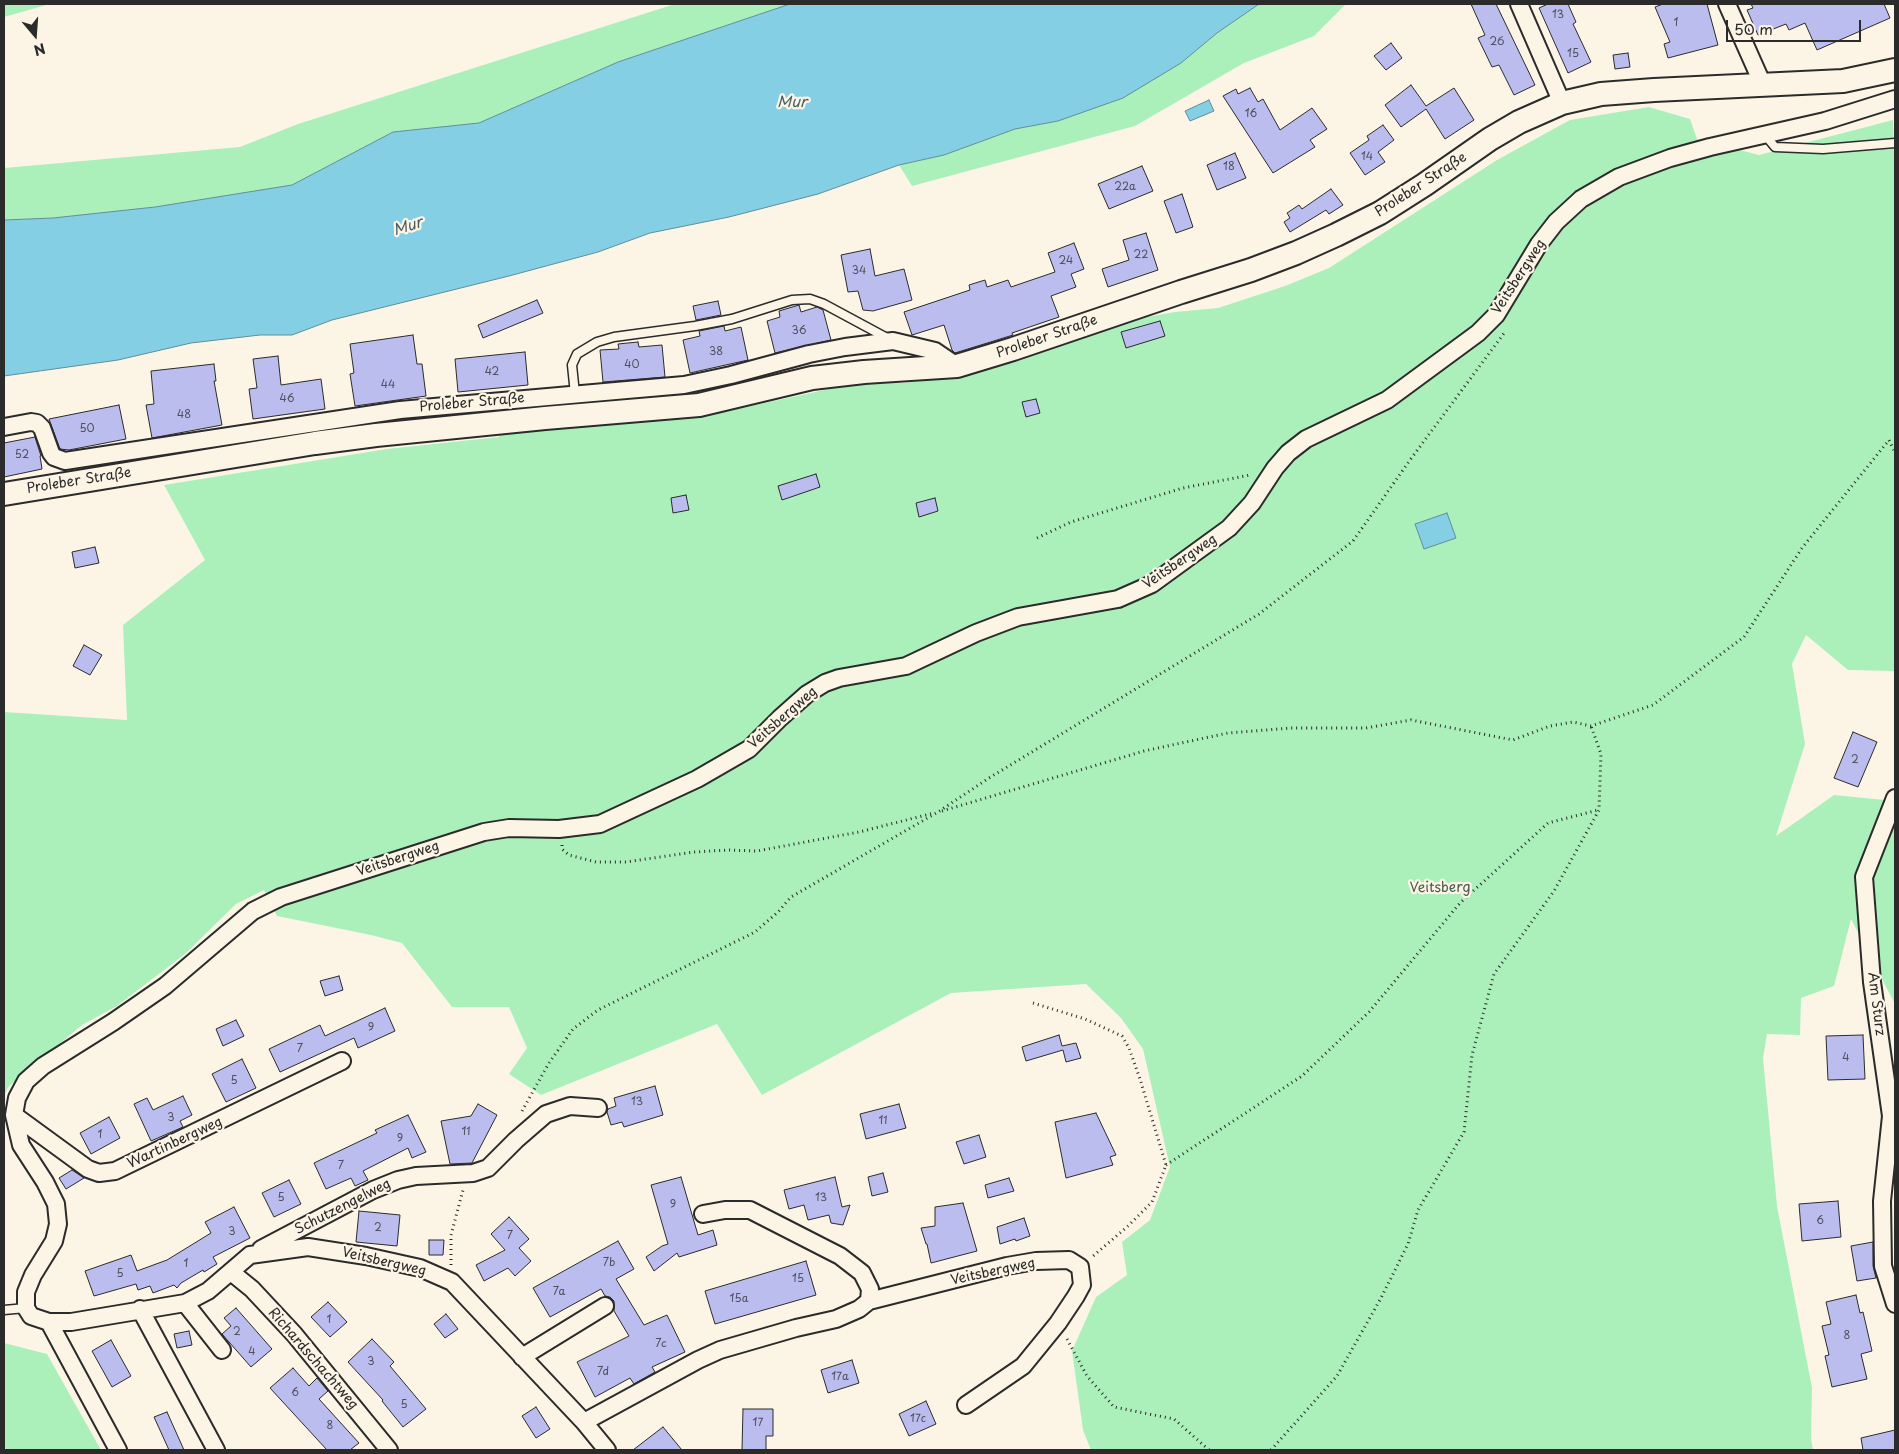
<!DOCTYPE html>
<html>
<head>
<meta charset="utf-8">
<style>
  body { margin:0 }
  #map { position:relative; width:1899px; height:1454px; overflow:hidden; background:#fcf5e5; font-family:"Playpen Sans",sans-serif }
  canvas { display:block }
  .frame { position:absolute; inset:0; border:5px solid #2b2b2b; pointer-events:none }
  .north { position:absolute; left:10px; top:10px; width:50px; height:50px; -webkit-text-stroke:4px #fcf5e5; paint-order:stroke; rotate:162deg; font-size:14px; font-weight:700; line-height:20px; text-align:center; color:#2b2b2b }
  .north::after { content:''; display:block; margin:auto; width:18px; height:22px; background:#2b2b2b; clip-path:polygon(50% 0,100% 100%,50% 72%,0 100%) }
  .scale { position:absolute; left:1726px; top:20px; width:135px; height:22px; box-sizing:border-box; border:2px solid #2b2b2b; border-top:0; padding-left:6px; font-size:15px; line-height:18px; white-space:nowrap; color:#2b2b2b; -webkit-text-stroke:4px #fcf5e5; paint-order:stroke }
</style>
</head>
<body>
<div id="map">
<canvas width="1899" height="1454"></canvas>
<div class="frame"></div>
<div class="north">N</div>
<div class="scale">50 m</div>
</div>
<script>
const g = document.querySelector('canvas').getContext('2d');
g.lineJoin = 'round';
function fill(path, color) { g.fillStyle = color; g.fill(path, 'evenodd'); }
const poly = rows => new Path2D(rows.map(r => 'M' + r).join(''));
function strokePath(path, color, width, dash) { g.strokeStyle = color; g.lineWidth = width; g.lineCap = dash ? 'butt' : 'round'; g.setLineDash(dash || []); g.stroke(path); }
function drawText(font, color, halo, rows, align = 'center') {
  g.font = font + ' "Playpen Sans",sans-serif'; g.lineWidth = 4.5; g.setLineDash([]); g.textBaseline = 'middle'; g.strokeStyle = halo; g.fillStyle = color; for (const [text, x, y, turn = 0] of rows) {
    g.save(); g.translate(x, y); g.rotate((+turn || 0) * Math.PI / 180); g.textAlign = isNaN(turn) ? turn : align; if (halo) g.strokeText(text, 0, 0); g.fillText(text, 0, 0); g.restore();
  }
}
fill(poly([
  [4,4,50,4,4,17],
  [675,4,790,4,618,62,479,123,393,132,292,185,155,207,53,218,4,220,4,168,240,147,298,124],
  [1259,4,1346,4,1314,36,1244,63,1135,126,912,186,899,165,944,155,1015,129,1058,121,1181,63,1217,33],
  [1649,107,1690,119,1697,139,1759,155,1893,120,1895,186,1895,671,1848,670,1806,635,1792,664,1805,744,1776,836,1834,795,1895,801,1895,1004,1851,919,1834,986,1801,998,1800,1035,1767,1034,1763,1058,1777,1206,1812,1388,1811,1439,1813,1450,1091,1450,1083,1430,1072,1351,1096,1297,1127,1275,1122,1242,1150,1220,1170,1167,1143,1049,1121,1018,1086,984,951,993,762,1095,717,1024,541,1095,509,1074,527,1048,509,1007,452,1007,402,943,371,935,277,916,264,890,236,904,185,954,117,1006,82,1025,8,1087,4,1097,4,712,127,720,123,625,205,560,164,485,387,449,499,437,499,434,650,421,719,413,838,387,885,381,904,383,940,379,1011,361,1012,363,1024,359,1023,356,1097,332,1147,317,1175,312,1218,308,1285,286,1329,268,1497,160,1570,120],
  [4,1343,47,1354,101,1450,4,1450]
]), '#abf0bb');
const water = poly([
  [790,4,1259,4,1217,33,1181,63,1123,98,1058,121,1015,129,944,155,899,165,818,194,729,217,650,233,598,252,509,276,332,320,292,335,260,335,191,343,118,360,4,376,4,220,53,218,155,207,292,185,393,132,479,123,618,62,790,4],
  [1209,100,1214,111,1190,121,1185,111,1209,100],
  [1447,513,1456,538,1424,549,1415,524,1447,513]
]);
fill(water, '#84cfe4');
strokePath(water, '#608d9a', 1);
const building = poly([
  [1471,4,1496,4,1535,85,1514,95,1499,65,1492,67,1478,38,1485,35,1471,4],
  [1548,4,1568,4,1576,22,1573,24,1591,62,1568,73,1539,8,1548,4],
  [1663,4,1707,4,1718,45,1668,58,1664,44,1670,42,1655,7,1663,4],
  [1751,4,1884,4,1890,18,1817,50,1805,23,1789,30,1786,24,1758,35,1747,10,1753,8,1751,4],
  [1391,43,1402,58,1386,70,1374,56,1391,43],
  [1628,53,1630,67,1615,69,1613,55,1628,53],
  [1411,85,1426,106,1454,88,1474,120,1445,139,1426,109,1401,127,1385,105,1411,85],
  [1250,88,1258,102,1263,99,1280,130,1312,108,1327,129,1310,140,1315,147,1273,173,1223,96,1236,89,1238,94,1250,88],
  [1383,125,1394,140,1378,152,1385,162,1365,175,1350,153,1369,140,1367,136,1383,125],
  [1235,153,1246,178,1217,190,1207,165,1235,153],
  [1142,166,1153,191,1109,209,1098,184,1142,166],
  [1331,189,1343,205,1329,214,1326,210,1290,232,1284,222,1290,218,1287,213,1299,205,1302,209,1331,189],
  [1182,194,1193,227,1176,233,1164,201,1182,194],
  [1146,233,1158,270,1108,287,1102,269,1129,260,1123,240,1146,233],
  [1074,243,1084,269,1071,274,1076,287,1051,296,1059,317,1012,333,1013,335,955,353,952,350,944,325,912,335,904,312,970,290,969,285,985,280,987,287,1008,280,1011,287,1055,272,1048,253,1074,243],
  [870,249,875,276,904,269,912,300,873,311,863,310,858,291,848,292,841,255,870,249],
  [537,300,543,313,483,338,478,325,537,300],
  [718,301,721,315,696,320,693,306,718,301],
  [799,305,801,312,817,307,823,310,831,340,775,353,767,321,780,317,779,311,799,305],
  [1160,321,1165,336,1126,348,1121,332,1160,321],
  [724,326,725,331,741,327,748,360,690,373,683,340,700,336,699,331,724,326],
  [413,335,417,364,422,364,426,396,355,406,350,374,354,373,350,344,413,335],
  [638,342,639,347,662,345,665,377,603,382,600,350,619,349,618,344,638,342],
  [525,352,528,385,458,392,455,359,525,352],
  [278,356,281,385,321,379,325,409,253,419,249,389,257,388,253,359,278,356],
  [214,364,216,381,214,381,222,425,152,438,146,405,154,404,151,371,214,364],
  [1036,399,1040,413,1026,417,1022,402,1036,399],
  [119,405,126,439,69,450,60,449,49,419,119,405],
  [35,437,41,456,40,456,42,469,4,477,4,443,35,437],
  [816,474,820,487,782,500,778,486,816,474],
  [686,495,689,510,673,513,671,498,686,495],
  [935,498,938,511,919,517,916,503,935,498],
  [95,547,99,563,75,568,72,552,95,547],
  [84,645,102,655,90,675,73,666,84,645],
  [1853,732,1877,742,1858,787,1834,778,1853,732],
  [339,976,343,990,325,996,320,981,339,976],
  [385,1008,395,1031,358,1048,354,1038,280,1072,269,1049,320,1025,325,1036,385,1008],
  [236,1020,244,1036,223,1046,216,1029,236,1020],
  [1059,1035,1062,1046,1076,1043,1081,1058,1066,1062,1063,1050,1026,1061,1022,1047,1059,1035],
  [1863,1035,1865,1079,1828,1080,1826,1036,1863,1035],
  [242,1059,256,1088,226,1102,212,1074,242,1059],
  [655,1086,663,1115,624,1127,622,1122,611,1125,607,1112,608,1109,616,1106,614,1098,655,1086],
  [183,1096,192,1115,180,1121,183,1127,151,1141,134,1104,147,1098,153,1110,183,1096],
  [478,1104,497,1115,472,1163,450,1164,441,1121,471,1116,478,1104],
  [899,1104,906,1128,866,1139,860,1114,899,1104],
  [1096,1113,1116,1155,1110,1157,1113,1165,1066,1178,1055,1122,1096,1113],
  [408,1115,426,1152,412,1158,408,1148,363,1171,368,1180,355,1186,351,1178,326,1189,314,1163,377,1133,375,1130,408,1115],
  [109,1117,120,1138,91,1154,80,1133,109,1117],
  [979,1135,986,1157,964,1164,956,1142,979,1135],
  [72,1170,84,1178,66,1189,59,1178,72,1170],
  [883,1173,888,1192,872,1196,868,1177,883,1173],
  [681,1177,698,1235,713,1230,717,1245,679,1257,677,1253,654,1271,646,1257,662,1246,668,1244,651,1185,681,1177],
  [835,1177,842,1207,850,1205,843,1225,831,1223,829,1215,808,1220,804,1205,789,1209,784,1190,835,1177],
  [1009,1178,1014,1191,988,1198,985,1185,1009,1178],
  [289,1180,301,1204,274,1217,262,1193,289,1180],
  [1838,1201,1841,1237,1802,1241,1799,1204,1838,1201],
  [963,1203,977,1251,931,1263,927,1244,926,1244,921,1228,935,1226,935,1207,963,1203],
  [234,1207,250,1238,213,1257,217,1264,204,1272,203,1270,181,1283,177,1288,174,1285,153,1293,150,1286,138,1290,136,1284,94,1296,85,1271,131,1255,137,1271,167,1260,211,1233,205,1222,234,1207],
  [359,1211,400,1215,397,1246,356,1242,359,1211],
  [509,1217,529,1239,519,1248,531,1261,515,1276,508,1268,484,1281,476,1265,505,1250,491,1234,509,1217],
  [1024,1218,1030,1236,1016,1241,1015,1239,1000,1244,997,1227,1024,1218],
  [429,1240,444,1240,443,1255,429,1255,429,1240],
  [618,1241,634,1269,616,1279,644,1325,667,1315,685,1352,652,1367,655,1372,634,1384,630,1378,595,1397,577,1362,629,1336,614,1311,614,1301,610,1297,605,1296,601,1289,550,1317,533,1288,618,1241],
  [1873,1242,1873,1266,1876,1278,1857,1281,1851,1246,1873,1242],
  [806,1261,816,1295,715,1324,705,1291,806,1261],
  [1856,1295,1860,1313,1863,1312,1872,1351,1861,1354,1867,1379,1832,1387,1825,1356,1829,1355,1822,1326,1831,1324,1826,1302,1856,1295],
  [328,1302,347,1322,330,1337,311,1317,328,1302],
  [236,1308,272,1349,251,1367,222,1334,231,1326,224,1318,236,1308],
  [446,1314,458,1329,445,1338,434,1324,446,1314],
  [189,1331,192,1345,177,1348,174,1334,189,1331],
  [372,1339,394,1362,390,1366,426,1409,403,1427,382,1401,383,1400,348,1362,372,1339],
  [111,1340,131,1376,112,1387,92,1351,111,1340],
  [852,1360,859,1383,828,1393,821,1370,852,1360],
  [293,1368,309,1386,317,1378,328,1391,319,1399,359,1443,350,1450,327,1450,270,1388,293,1368],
  [926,1401,936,1424,909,1436,899,1414,926,1401],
  [536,1407,550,1429,536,1438,522,1416,536,1407],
  [743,1409,773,1409,773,1436,766,1436,766,1450,742,1450,743,1409],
  [167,1412,184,1450,169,1450,154,1417,167,1412],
  [663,1427,682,1450,633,1450,663,1427],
  [1895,1430,1895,1450,1863,1450,1861,1438,1895,1430]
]);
fill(building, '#bcbdef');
strokePath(building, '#2b2b2b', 1);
const service = poly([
  [1765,135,1775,147,1823,149,1895,143],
  [575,394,572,365,577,354,597,342,614,337,695,326,732,319,792,300,810,299,824,304,889,339],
  [4,1310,26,1308]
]);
const minor = poly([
  [1519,4,1562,103],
  [1727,4,1763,85],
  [4,427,31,422,37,423,42,428,51,453,54,457,65,461,400,410,684,385,731,375,809,354,845,347,893,341,935,351,957,366],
  [1895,798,1864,877,1872,982,1891,1116,1882,1201,1883,1266,1895,1304],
  [14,1115,88,1169,99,1173,115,1171,342,1061],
  [703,1214,725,1210,750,1210,840,1256,862,1273,870,1289,869,1301],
  [261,1249,373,1190,398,1180,416,1176,473,1173,488,1168,516,1140,546,1114,570,1106,598,1108],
  [231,1272,252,1289,294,1334,389,1450],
  [185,1303,222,1350],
  [140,1309,216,1450],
  [49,1322,118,1450],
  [522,1357,605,1306],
  [584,1422,698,1360,720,1350,796,1328,836,1319,859,1309,869,1301,1007,1266,1036,1261,1069,1260,1080,1267,1082,1285,1076,1296,1058,1323,1023,1366,966,1405],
  [607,1450,584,1422,452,1282,420,1268,366,1256,308,1247,250,1255,208,1291,185,1303,71,1322,49,1322,31,1316,26,1308,26,1292,33,1275,54,1241,58,1224,56,1204,45,1182,21,1145,14,1115,17,1098,26,1081,43,1066,113,1022,165,986,253,911,281,897,484,832,509,828,559,829,600,824,697,779,749,749,780,718,807,694,825,683,839,678,906,666,976,633,1018,617,1118,599,1152,584,1229,528,1252,503,1275,468,1288,453,1306,439,1387,400,1478,333,1496,315,1539,244,1556,222,1581,199,1619,177,1670,158,1710,147,1825,121,1895,99]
]);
const secondary = poly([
  [4,494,315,443,376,435,545,418,699,405,812,378,864,372,957,366,1013,349,1181,292,1251,270,1296,253,1336,235,1380,213,1424,185,1490,139,1519,122,1562,103,1601,94,1654,90,1843,81,1895,70]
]);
strokePath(service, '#2b2b2b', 11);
strokePath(minor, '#2b2b2b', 20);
strokePath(secondary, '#2b2b2b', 26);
strokePath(poly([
  [1037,538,1071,522,1183,488,1250,475],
  [942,811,1144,751,1228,733,1291,728,1366,728,1411,720,1513,740,1550,726,1573,722,1591,726,1653,705,1744,637,1802,548,1889,440,1895,453],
  [562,845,562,849,569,855,596,862,626,862,694,852,728,850,757,851,859,832,934,813],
  [1033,1003,1085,1019,1122,1036,1129,1048,1140,1079,1166,1165,1152,1202,1128,1226,1092,1257],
  [522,1111,549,1063,573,1029,598,1010,755,932,778,912,791,897,938,812,989,778,1259,614,1353,541,1410,460,1505,332],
  [1166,1165,1302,1076,1369,1012,1460,903,1548,823,1598,810],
  [451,1265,451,1235,463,1190],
  [1067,1339,1087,1376,1114,1407,1174,1419,1209,1450],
  [1271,1450,1337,1376,1381,1298,1408,1244,1418,1210,1464,1132,1472,1055,1494,974,1554,891,1599,810,1601,754,1591,726]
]), '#2b2b2b', 3, [1, 4]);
strokePath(service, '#fcf5e5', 8);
strokePath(minor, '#fcf5e5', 16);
strokePath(secondary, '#fcf5e5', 22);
drawText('11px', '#4f505c', null, [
  ["13",1558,15],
  ["1",1676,23],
  ["26",1497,42],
  ["15",1573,54],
  ["16",1251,114],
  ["14",1367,157],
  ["18",1229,167],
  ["22a",1125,187],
  ["22",1141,255],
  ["24",1066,261],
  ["34",859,271],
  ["36",799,331],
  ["38",716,352],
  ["40",632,365],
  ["42",492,372],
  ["44",388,385],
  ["46",287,399],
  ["48",184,415],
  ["50",87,429],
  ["52",22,455],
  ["2",1855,760],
  ["9",371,1028],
  ["7",300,1049],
  ["4",1846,1058],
  ["5",234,1081],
  ["13",637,1102],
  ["3",171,1118],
  ["11",883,1121],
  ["11",466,1132],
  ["1",100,1135],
  ["9",400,1139],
  ["7",341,1166],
  ["5",281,1198],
  ["13",821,1198],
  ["9",673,1205],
  ["6",1820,1221],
  ["2",378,1228],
  ["3",232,1232],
  ["7",510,1236],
  ["7b",609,1263],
  ["1",186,1264],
  ["5",120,1274],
  ["15",798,1279],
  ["7a",559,1292],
  ["15a",739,1299],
  ["1",329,1320],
  ["2",237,1332],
  ["8",1847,1336],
  ["7c",661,1344],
  ["4",252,1352],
  ["3",371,1362],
  ["7d",603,1372],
  ["17a",840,1377],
  ["6",295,1393],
  ["5",404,1405],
  ["17c",918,1419],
  ["17",758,1423],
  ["8",330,1426]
]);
drawText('14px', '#2b2b2b', '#fcf5e5', [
  ["Proleber Straße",1421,185,-33],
  ["Veitsbergweg",1519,277,-57],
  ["Proleber Straße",1047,337,-19],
  ["Proleber Straße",472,403,-5],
  ["Proleber Straße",79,481,-9],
  ["Veitsbergweg",1180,562,-34],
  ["Veitsbergweg",783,718,-41],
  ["Veitsbergweg",398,859,-18],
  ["Am Sturz",1876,1004,83],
  ["Wartinbergweg",175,1143,-25],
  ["Schutzengelweg",343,1207,-27],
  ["Veitsbergweg",384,1262,13],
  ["Veitsbergweg",993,1272,-12],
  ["Richardschachtweg",313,1359,49]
]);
drawText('14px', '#4b5c4f', '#fcf5e5', [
  ["Veitsberg",1440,888]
]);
drawText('italic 15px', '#465c62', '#fcf5e5', [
  ["Mur",792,103],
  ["Mur",408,227,-18]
]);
</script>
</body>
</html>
